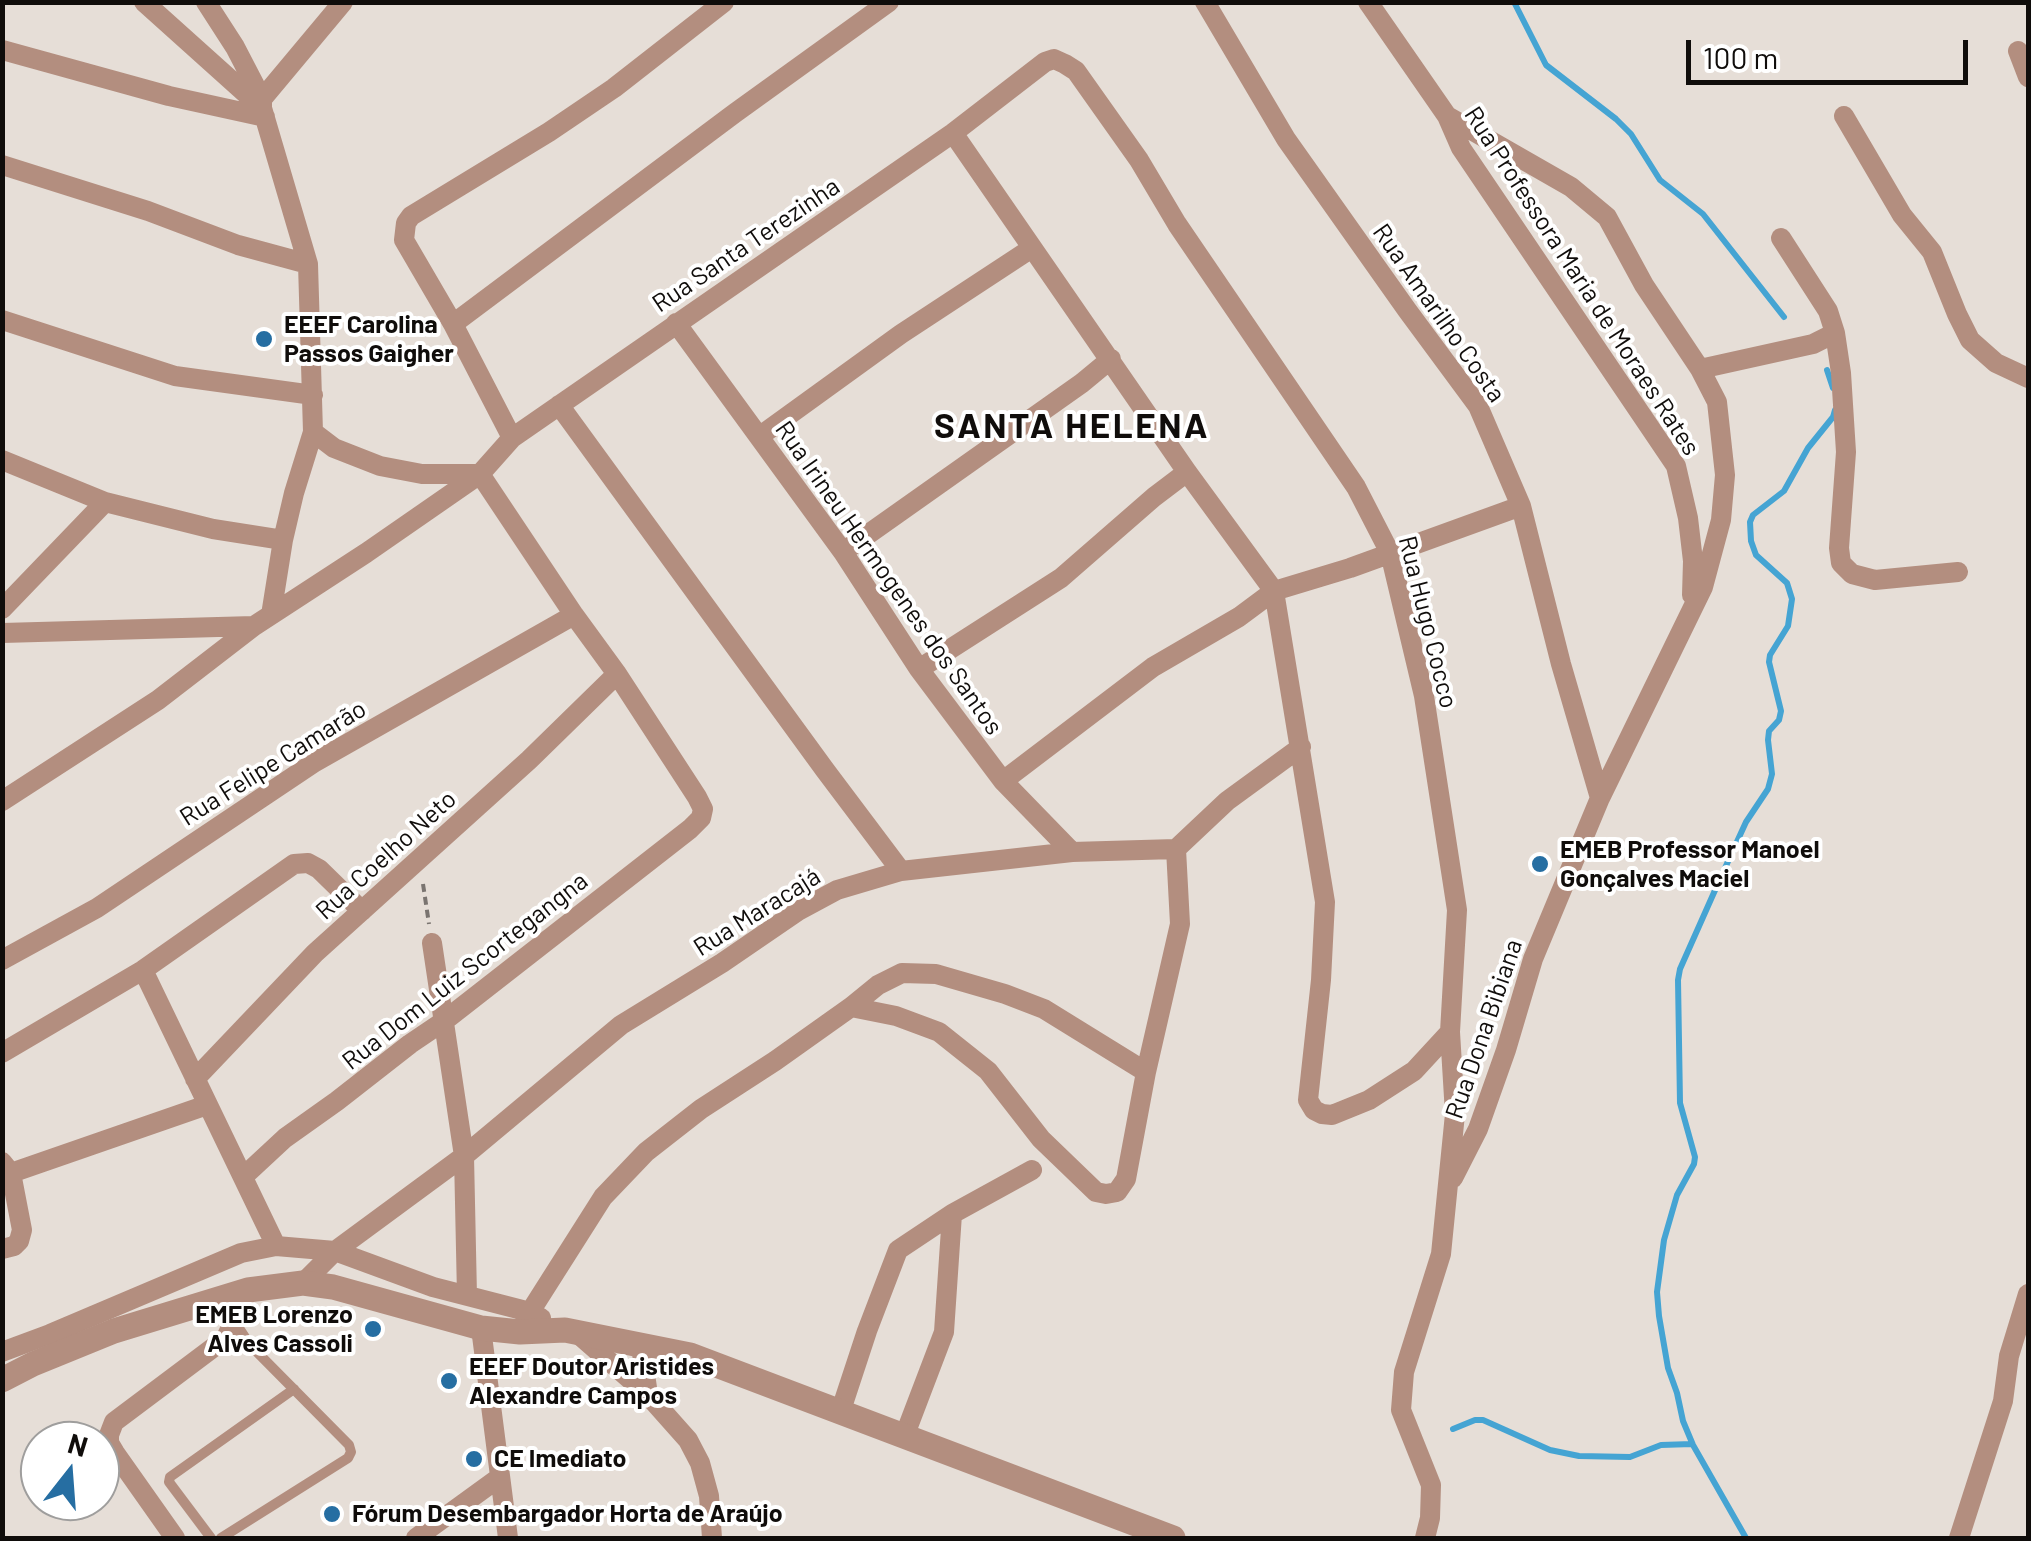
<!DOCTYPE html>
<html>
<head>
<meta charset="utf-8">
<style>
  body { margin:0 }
  #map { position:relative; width:2031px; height:1541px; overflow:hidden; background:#e6ded7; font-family:Barlow,sans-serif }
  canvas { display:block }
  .frame { position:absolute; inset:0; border:5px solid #100d0b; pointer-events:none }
  .north { position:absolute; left:20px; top:1421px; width:100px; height:100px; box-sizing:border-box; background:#fff; border:2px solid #9f9e9d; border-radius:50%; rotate:17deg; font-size:28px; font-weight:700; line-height:40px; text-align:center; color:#100d0b }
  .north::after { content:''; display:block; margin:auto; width:35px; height:45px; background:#266ea2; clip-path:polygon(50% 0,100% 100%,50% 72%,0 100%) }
  .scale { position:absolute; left:1686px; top:40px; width:282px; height:45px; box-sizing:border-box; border:5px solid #100d0b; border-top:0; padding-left:12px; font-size:30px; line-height:35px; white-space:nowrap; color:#100d0b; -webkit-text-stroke:8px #fff; paint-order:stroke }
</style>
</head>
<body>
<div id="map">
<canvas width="2031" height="1541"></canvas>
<div class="frame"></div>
<div class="north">N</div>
<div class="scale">100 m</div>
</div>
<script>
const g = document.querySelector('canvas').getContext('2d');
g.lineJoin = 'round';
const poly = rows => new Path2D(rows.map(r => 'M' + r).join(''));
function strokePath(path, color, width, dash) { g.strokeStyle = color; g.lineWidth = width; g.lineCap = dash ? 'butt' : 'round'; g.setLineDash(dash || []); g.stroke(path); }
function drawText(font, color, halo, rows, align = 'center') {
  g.font = font + ' Barlow,sans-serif'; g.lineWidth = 8; g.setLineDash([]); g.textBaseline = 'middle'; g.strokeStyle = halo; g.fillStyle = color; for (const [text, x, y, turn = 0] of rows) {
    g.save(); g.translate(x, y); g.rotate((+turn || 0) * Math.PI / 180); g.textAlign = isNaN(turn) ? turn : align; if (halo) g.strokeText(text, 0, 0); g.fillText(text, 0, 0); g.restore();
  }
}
strokePath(poly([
  [1514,2,1546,65,1616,119,1631,134,1660,180,1703,214,1784,317],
  [1827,370,1833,388],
  [1453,1429,1475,1420,1483,1420,1550,1450,1579,1456,1630,1457,1661,1445,1692,1444],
  [1746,1538,1693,1445,1683,1421,1677,1393,1668,1368,1659,1316,1657,1292,1664,1240,1677,1195,1694,1164,1695,1157,1680,1103,1678,980,1680,969,1720,879,1746,822,1768,789,1772,774,1768,740,1769,731,1779,720,1781,711,1769,662,1770,655,1788,626,1792,599,1787,583,1756,555,1751,541,1750,522,1753,515,1784,491,1808,448,1833,417,1835,410]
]), '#45a4d3', 6);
strokePath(poly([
  [423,884,429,924]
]), '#7a7470', 4, [8, 5]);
strokePath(poly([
  [211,1538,169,1482,170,1477,294,1389],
  [221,1538,348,1458,351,1452,349,1445,250,1345,235,1322]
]), '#b38e7f', 10);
strokePath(poly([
  [144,2,262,108,308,264,313,432,294,493,283,540,271,615],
  [206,2,235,47,262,99],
  [1205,2,1286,139,1407,310,1478,406,1521,506,1561,664,1600,798],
  [1368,2,1447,116,1461,148,1676,466,1688,518,1693,561,1692,595],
  [2,50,169,96,265,117],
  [2018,51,2028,77],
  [262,108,262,99,343,2],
  [1447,116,1571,187,1607,217,1644,285,1700,369,1717,402,1725,475,1721,520,1703,587,1600,798,1533,959,1506,1050,1478,1129,1453,1178],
  [1844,116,1902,215,1932,252,1957,314,1970,340,1996,363,2028,378],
  [953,133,1187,472,1274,591,1325,902,1321,980,1308,1100,1314,1110,1322,1114,1332,1115,1369,1100,1414,1071,1450,1032],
  [2,165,148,211,238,245,308,264],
  [2,320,175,376,313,395],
  [676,323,843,552,919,669,1003,781,1072,852],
  [453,324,735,113,889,2],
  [1835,333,1841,373,1846,452,1839,548,1841,563,1852,574,1875,580,1958,572],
  [1700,369,1813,344,1835,333,1828,311,1781,238],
  [559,405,825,770,901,871],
  [313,432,334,448,380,466,422,474,480,474],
  [760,436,901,334,1032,248],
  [512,438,453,324,404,240,406,223,411,216,549,132,614,88,724,2],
  [2,460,105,502,213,529,283,540],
  [843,552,1082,383,1111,359],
  [2,609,105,502],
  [2,633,254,626],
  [919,669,1061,578,1154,497,1187,472],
  [1003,781,1153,667,1239,617,1274,591,1350,568,1521,506],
  [2,801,158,700,254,626,366,553,480,474,512,438,953,133,1045,62,1054,59,1065,64,1076,71,1139,160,1177,224,1356,487,1390,553,1424,696,1457,910,1450,1032,1455,1114,1441,1254,1404,1372,1401,1410,1431,1485,1430,1518,1425,1538],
  [432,943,464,1156,467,1296],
  [2,960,97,908,315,762,574,615],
  [143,970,276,1246],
  [851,1007,896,1016,939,1032,988,1071,1041,1139,1096,1192,1106,1194,1117,1192,1126,1179,1146,1072,1180,924,1176,849],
  [2,1053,143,970,294,864,308,863,319,869,362,911],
  [195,1079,315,953,529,760,617,674],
  [2,1162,11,1173,22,1230,19,1241,14,1246,2,1249],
  [11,1173,207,1105],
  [243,1177,285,1138,337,1101,410,1044,444,1021,690,829,701,818,703,809,697,797,617,674,574,615,480,474],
  [303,1283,335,1251,464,1156,621,1025,722,963,798,911,837,890,901,871,1072,852,1176,849,1227,801,1301,747],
  [481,1328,508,1538],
  [520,1332,530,1312,603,1197,646,1152,701,1109,775,1061,851,1007,878,985,902,973,936,974,1005,994,1044,1009,1146,1072],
  [577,1333,648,1395,688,1440,700,1463,709,1496,712,1538],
  [641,1346,648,1395],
  [2,1352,50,1334,241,1253,276,1246,335,1251,433,1287,530,1312,541,1318],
  [840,1413,867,1331,898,1250,952,1214],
  [904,1437,944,1332,952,1214,1032,1170],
  [175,1538,115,1453,109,1443,109,1435,114,1422,226,1338,248,1290],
  [416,1538,500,1477],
  [1959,1538,2003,1401,2009,1356,2028,1294]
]), '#b38e7f', 20);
strokePath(poly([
  [2,1380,33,1364,114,1331,248,1290,303,1283,333,1287,481,1328,520,1332,565,1330,690,1355,1173,1538]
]), '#b38e7f', 25);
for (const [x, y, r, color] of [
  [264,339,10,"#266ea2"],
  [1540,864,10,"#266ea2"],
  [373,1329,10,"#266ea2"],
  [449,1381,10,"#266ea2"],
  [474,1459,10,"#266ea2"],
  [332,1514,10,"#266ea2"]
]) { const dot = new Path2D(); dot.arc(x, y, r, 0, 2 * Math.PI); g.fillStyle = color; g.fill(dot); strokePath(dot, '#fff', 4); }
drawText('25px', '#100d0b', '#fff', [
  ["Rua Santa Terezinha",746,245,-34],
  ["Rua Professora Maria de Moraes Rates",1582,281,57],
  ["Rua Amarilho Costa",1439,313,55],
  ["Rua Irineu Hermogenes dos Santos",889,578,55],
  ["Rua Hugo Cocco",1428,622,76],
  ["Rua Felipe Camarão",273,763,-32],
  ["Rua Coelho Neto",386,855,-42],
  ["Rua Maracajá",757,912,-32],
  ["Rua Dom Luiz Scortegangna",465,971,-38],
  ["Rua Dona Bibiana",1484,1029,-71]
]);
drawText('bold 25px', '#100d0b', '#fff', [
  ["EEEF Carolina",284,325],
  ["Passos Gaigher",284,354],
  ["EMEB Professor Manoel",1560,850],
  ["Gonçalves Maciel",1560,879],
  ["EMEB Lorenzo",353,1315,"right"],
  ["Alves Cassoli",353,1344,"right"],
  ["EEEF Doutor Aristides",469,1367],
  ["Alexandre Campos",469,1396],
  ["CE Imediato",494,1459],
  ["Fórum Desembargador Horta de Araújo",352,1514]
], 'left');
g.letterSpacing = '2.5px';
drawText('bold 35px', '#100d0b', '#fff', [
  ["SANTA HELENA",1072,426]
]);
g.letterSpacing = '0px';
</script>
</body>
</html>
